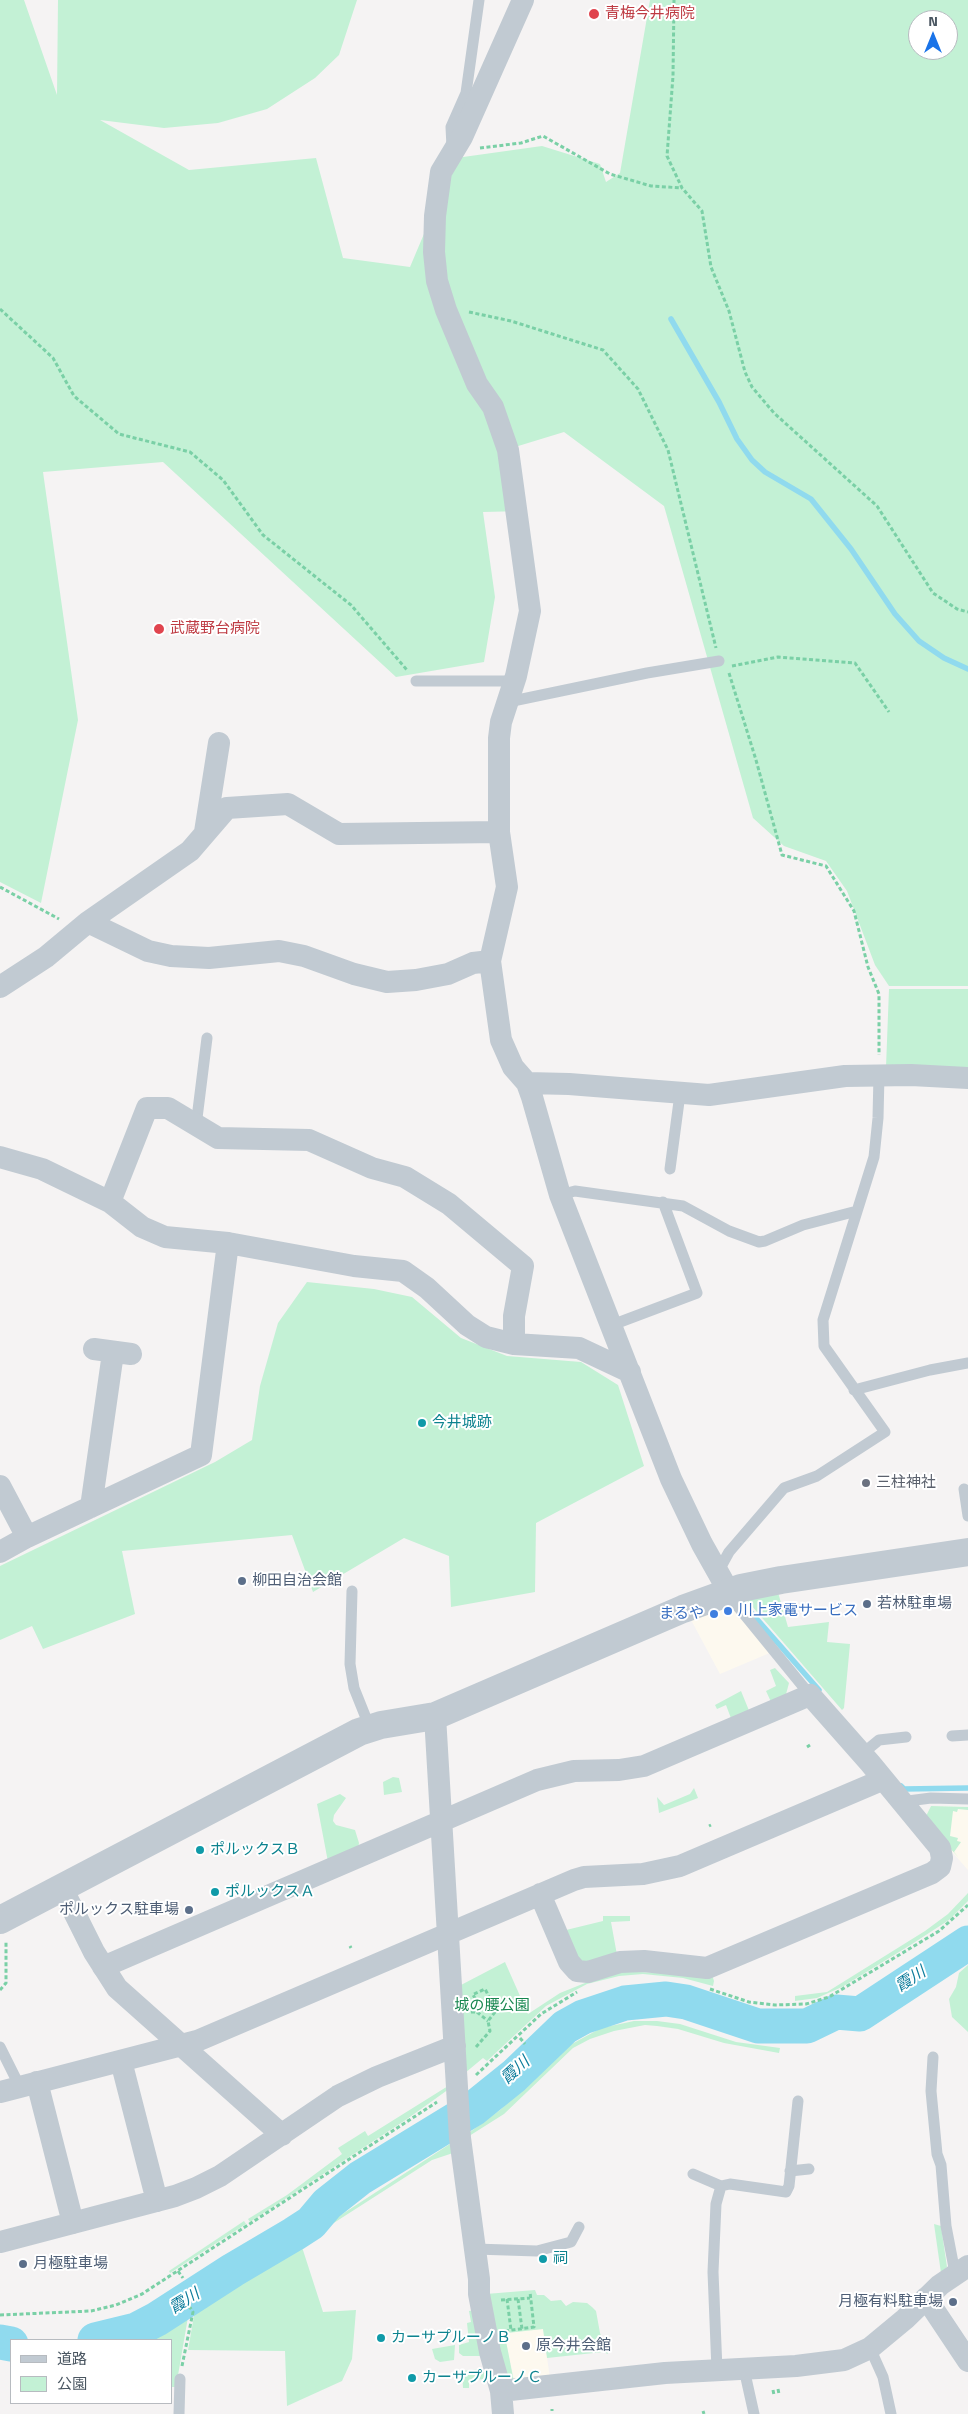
<!DOCTYPE html>
<html>
<head>
<meta charset="utf-8">
<style>
  body { margin:0 }
  #map { position:relative; width:968px; height:2414px; overflow:hidden; background:#f5f3f3; font-family:"Titillium Web","Noto Sans JP",sans-serif }
  canvas { display:block }
  .legend { position:absolute; left:10px; top:2339px; width:162px; height:65px; box-sizing:border-box; background:#fff; border:1px solid #b7bbc0; margin:0; padding:6px 9px; list-style:none; font-size:15px; color:#4a5661 }
  .legend li { display:flex; align-items:center; gap:10px; height:25px }
  .legend b { width:25px; border:1px solid #b7bbc0 }
  .north { position:absolute; left:908px; top:10px; width:50px; height:50px; box-sizing:border-box; background:#fff; border:1px solid #b7bbc0; border-radius:50%; rotate:0deg; font-size:14px; font-weight:700; line-height:20px; text-align:center; color:#4a5661 }
  .north::after { content:''; display:block; margin:auto; width:18px; height:22px; background:#1a73e8; clip-path:polygon(50% 0,100% 100%,50% 72%,0 100%) }
</style>
</head>
<body>
<div id="map">
<canvas width="968" height="2414"></canvas>
<ul class="legend">
<li><b style="height:6px;background:#c1cad2"></b>道路</li>
<li><b style="height:14px;background:#c3f1d5"></b>公園</li>
</ul>
<div class="north">N</div>
</div>
<script>
const g = document.querySelector('canvas').getContext('2d');
g.lineJoin = 'round';
function fill(path, color) { g.fillStyle = color; g.fill(path, 'evenodd'); }
const poly = rows => new Path2D(rows.map(r => 'M' + r).join(''));
function strokePath(path, color, width, dash) { g.strokeStyle = color; g.lineWidth = width; g.lineCap = dash ? 'butt' : 'round'; g.setLineDash(dash || []); g.stroke(path); }
function drawText(font, color, halo, rows, align = 'center') {
  g.font = font + ' "Titillium Web","Noto Sans JP",sans-serif'; g.lineWidth = 4; g.setLineDash([]); g.textBaseline = 'middle'; g.strokeStyle = halo; g.fillStyle = color; for (const [text, x, y, turn = 0] of rows) {
    g.save(); g.translate(x, y); g.rotate((+turn || 0) * Math.PI / 180); g.textAlign = isNaN(turn) ? turn : align; if (halo) g.strokeText(text, 0, 0); g.fillText(text, 0, 0); g.restore();
  }
}
fill(poly([
  [729,1603,772,1652,720,1674,690,1618],
  [931,1806,968,1807,968,1870,924,1820],
  [543,2328,550,2379,514,2382,505,2336,507,2333]
]), '#fdf9ef');
fill(poly([
  [0,0,24,0,57,95,58,0,357,0,339,55,315,78,267,109,218,123,164,128,100,120,189,170,316,158,343,258,410,267,456,158,542,146,600,164,606,182,620,173,650,0,968,0,968,986,889,986,875,965,847,891,826,861,784,846,753,818,664,506,564,432,515,447,524,511,483,512,495,597,484,662,396,677,163,462,43,472,78,720,41,903,0,882],
  [918,20,948,20,948,50,918,50],
  [889,989,968,989,968,1071,886,1067],
  [307,1282,374,1289,412,1297,461,1338,507,1356,581,1362,618,1385,644,1466,536,1523,535,1592,451,1607,449,1556,404,1538,313,1592,292,1535,122,1551,135,1614,43,1649,32,1626,0,1640,0,1566,215,1462,252,1440,260,1386,278,1323],
  [777,1589,788,1627,829,1622,827,1642,850,1644,844,1708,842,1710,744,1597],
  [775,1668,789,1683,785,1698,772,1704,766,1691,776,1686,770,1670],
  [741,1691,750,1713,732,1721,726,1705,717,1709,715,1705],
  [393,1777,399,1778,402,1792,384,1795,383,1782],
  [694,1788,698,1798,659,1813,657,1797,664,1805,690,1794],
  [340,1794,346,1798,334,1815,333,1821,336,1825,355,1830,359,1843,358,1850,328,1862,317,1804],
  [931,1806,968,1807,968,1810,958,1809,957,1812,953,1811,950,1836,958,1838,957,1841,961,1842,954,1852,959,1858,924,1820],
  [968,1893,968,1901,949,1920,912,1944,842,1987,817,1998,795,2001,795,1996,827,1992,925,1931,948,1914],
  [603,1916,630,1916,630,1921,611,1922,617,1955,589,1965,575,1959,562,1931,603,1921],
  [505,1962,528,2014,560,1993,615,1971,712,1975,714,1981,713,1986,683,1978,643,1974,619,1976,587,1984,546,2006,487,2061,483,2058,465,2073,461,1985],
  [968,1965,968,2032,952,2017,949,1999,956,1987,959,1973],
  [634,2021,657,2021,680,2024,736,2042,780,2048,779,2053,724,2043,678,2029,657,2026,645,2025,614,2031,590,2039,573,2048,504,2114,466,2138,466,2135,500,2110,570,2045,601,2028],
  [448,2086,449,2089,407,2119,250,2222,248,2219,287,2195,342,2154,338,2148,365,2131,368,2136],
  [453,2142,453,2153,432,2160,301,2244,323,2312,356,2310,352,2359,342,2381,287,2406,285,2351,188,2350,195,2310],
  [244,2221,246,2224,170,2273,169,2271],
  [934,2224,941,2226,947,2267,941,2273],
  [535,2290,537,2295,544,2295,551,2301,561,2300,566,2306,573,2302,587,2303,592,2307,596,2311,600,2333,608,2354,603,2352,547,2358,543,2329,507,2333,505,2336,514,2382,502,2379,486,2294],
  [475,2310,480,2356,463,2356,459,2353,459,2345,469,2342,467,2323,471,2322,469,2311],
  [188,2317,176,2387,171,2387,171,2340,147,2340],
  [455,2345,454,2360,440,2362,435,2359,432,2349],
  [482,2369,482,2372,487,2371,489,2379,469,2380,469,2388,463,2388,462,2371]
]), '#c3f1d5');
strokePath(poly([
  [671,319,719,402,737,439,752,460,765,472,811,499,851,549,895,614,919,641,944,658,968,669],
  [741,1601,819,1690],
  [901,1786,904,1789,968,1788]
]), '#90daee', 5.5);
strokePath(poly([
  [95,2340,136,2330,157,2319,233,2270,294,2234,311,2223,327,2204,360,2178,473,2109,514,2076,565,2027,583,2017,625,2003,666,1999,686,2002,758,2026,807,2026,836,2012,860,2014,968,1943],
  [0,2342,11,2344]
]), '#90daee', 35);
strokePath(poly([
  [674,0,673,76,667,156,682,188,702,211,711,267,729,311,745,372,752,387,774,413,877,506,933,593,957,609,968,612],
  [480,148,521,143,543,136,610,174,651,186,682,188],
  [0,309,53,358,74,396,119,434,190,452,223,480,263,535,351,605,407,670],
  [469,312,511,321,603,350,638,389,668,450,716,648],
  [732,666,778,657,855,663,889,712],
  [729,673,756,760,782,855,826,866,854,911,868,967,879,994,879,1055],
  [0,887,59,919],
  [807,1747,810,1745],
  [709,1826,711,1825],
  [350,1946,351,1948],
  [710,1989,749,2002,775,2005,806,2004,829,1997,939,1931,968,1905],
  [0,1990,6,1983,6,1942],
  [474,1994,485,1989,496,2010],
  [471,2012,477,2012,476,2000,472,1993],
  [477,2012,488,2021],
  [520,2038,525,2044],
  [476,2047,490,2031,488,2021,506,1998],
  [476,2075,541,2014,577,1992],
  [178,2271,183,2278],
  [507,2299,511,2330],
  [518,2299,522,2329],
  [501,2300,530,2298],
  [0,2315,91,2311,116,2305,142,2294,437,2102],
  [505,2331,534,2327,530,2292],
  [182,2366,193,2312,189,2306],
  [778,2389,779,2394],
  [773,2390,774,2395],
  [552,2409,552,2411],
  [703,2411,704,2414]
]), '#7ad0a6', 3, [4, 2.5]);
strokePath(poly([
  [452,147,451,127,466,93,479,0],
  [416,681,515,681],
  [508,702,647,673,719,661],
  [196,1126,207,1038],
  [670,1169,680,1094],
  [560,1195,575,1191,683,1206,729,1231,759,1242,765,1241,803,1225,857,1211],
  [612,1325,697,1293,663,1202],
  [854,1390,930,1370,968,1363],
  [964,1489,968,1516],
  [718,1572,729,1552,784,1488,817,1476,885,1432,824,1346,823,1320,874,1157,878,1118,879,1075],
  [352,1591,350,1664,354,1688,370,1728],
  [729,1592,735,1603,810,1695],
  [952,1736,968,1735],
  [862,1754,879,1740,906,1737],
  [900,1802,931,1798,968,1799],
  [0,2047,20,2087],
  [933,2057,931,2091,937,2154,941,2165,946,2226,955,2273],
  [790,2171,809,2169],
  [693,2174,721,2186],
  [475,2249,537,2251,571,2242,579,2227],
  [870,2348,883,2377,891,2414],
  [744,2369,754,2414],
  [717,2370,713,2272,716,2204,721,2186,730,2184,786,2192,789,2186,798,2101],
  [179,2414,180,2379]
]), '#c1cad2', 11);
strokePath(poly([
  [523,0,462,137,441,172,435,216,434,252,437,281,446,310,477,384,493,407,508,450,530,611,516,676,501,722,499,738,499,832,507,887,490,961,501,1040,513,1067,527,1083,532,1097,560,1195,671,1479,702,1544,729,1592],
  [205,832,219,743],
  [88,922,148,951,171,956,209,958,279,951,304,956,354,974,387,982,416,980,448,974,473,963,490,961],
  [0,987,46,957,88,922,190,851,227,808,288,804,339,834,499,832],
  [527,1083,569,1084,709,1095,845,1076,911,1075,968,1078],
  [0,1157,42,1169,110,1202,142,1227,165,1237,228,1243,354,1266,403,1271,427,1288,467,1325,486,1337,514,1344,579,1348,630,1372],
  [110,1202,147,1108,168,1108,218,1138,309,1140,372,1168,405,1177,449,1204,523,1266,514,1316,514,1344],
  [94,1349,131,1354],
  [0,1486,27,1537],
  [91,1507,113,1353],
  [0,1552,27,1537,201,1455,228,1243],
  [435,1716,460,2138,479,2279,479,2294,490,2352,501,2391,503,2414],
  [62,1888,94,1952,117,1988,282,2135],
  [103,1967,537,1780,574,1771,619,1770,644,1766,810,1695,870,1763,940,1848,942,1858,940,1867,932,1873,707,1968,644,1961,620,1962,588,1972,577,1971,569,1962,540,1894],
  [121,2061,157,2201],
  [37,2082,73,2223],
  [0,2092,197,2041,574,1880,584,1877,643,1874,680,1866,882,1780],
  [0,2242,175,2196,196,2188,220,2176,338,2096,377,2077,455,2046],
  [926,2298,968,2361],
  [501,2391,665,2373,796,2366,844,2360,870,2348,905,2319,940,2285,968,2266]
]), '#c1cad2', 22);
strokePath(poly([
  [0,1920,359,1732,381,1725,435,1716,683,1609,741,1588,781,1580,968,1552]
]), '#c1cad2', 28);
for (const [x, y, r, color] of [
  [594,14,6,"#e0444e"],
  [159,629,6,"#e0444e"],
  [422,1423,5,"#0f9aa8"],
  [866,1483,5,"#6b7280"],
  [242,1581,5,"#5c6f8a"],
  [867,1604,5,"#5c6f8a"],
  [728,1611,5,"#3f7fe0"],
  [714,1614,5,"#3f7fe0"],
  [200,1850,5,"#0f9aa8"],
  [215,1892,5,"#0f9aa8"],
  [189,1910,5,"#5c6f8a"],
  [543,2259,5,"#0f9aa8"],
  [23,2264,5,"#5c6f8a"],
  [953,2302,5,"#5c6f8a"],
  [381,2338,5,"#0f9aa8"],
  [526,2346,5,"#5c6f8a"],
  [412,2378,5,"#0f9aa8"]
]) { const dot = new Path2D(); dot.arc(x, y, r, 0, 2 * Math.PI); g.fillStyle = color; g.fill(dot); strokePath(dot, '#fff', 2); }
drawText('15px', '#be3a42', '#fff', [
  ["青梅今井病院",605,14],
  ["武蔵野台病院",170,629]
], 'left');
drawText('15px', '#0d838f', '#fff', [
  ["今井城跡",432,1423],
  ["ポルックスＢ",210,1850],
  ["ポルックスＡ",225,1892],
  ["祠",553,2259],
  ["カーサプルーノＢ",391,2338],
  ["カーサプルーノＣ",422,2378]
], 'left');
drawText('15px', '#5b616d', '#fff', [
  ["三柱神社",876,1483]
], 'left');
drawText('15px', '#4e5e75', '#fff', [
  ["柳田自治会館",252,1581],
  ["若林駐車場",877,1604],
  ["ポルックス駐車場",179,1910,"right"],
  ["月極駐車場",33,2264],
  ["月極有料駐車場",943,2302,"right"],
  ["原今井会館",536,2346]
], 'left');
drawText('15px', '#366cbe', '#fff', [
  ["川上家電サービス",738,1611],
  ["まるや",704,1614,"right"]
], 'left');
drawText('15px', '#17864f', '#fff', [
  ["城の腰公園",492,2006]
]);
drawText('italic 16px', '#0c7c9b', '#fff', [
  ["霞川",911,1980,-33],
  ["霞川",516,2071,-42],
  ["霞川",185,2302,-32]
]);
</script>
</body>
</html>
